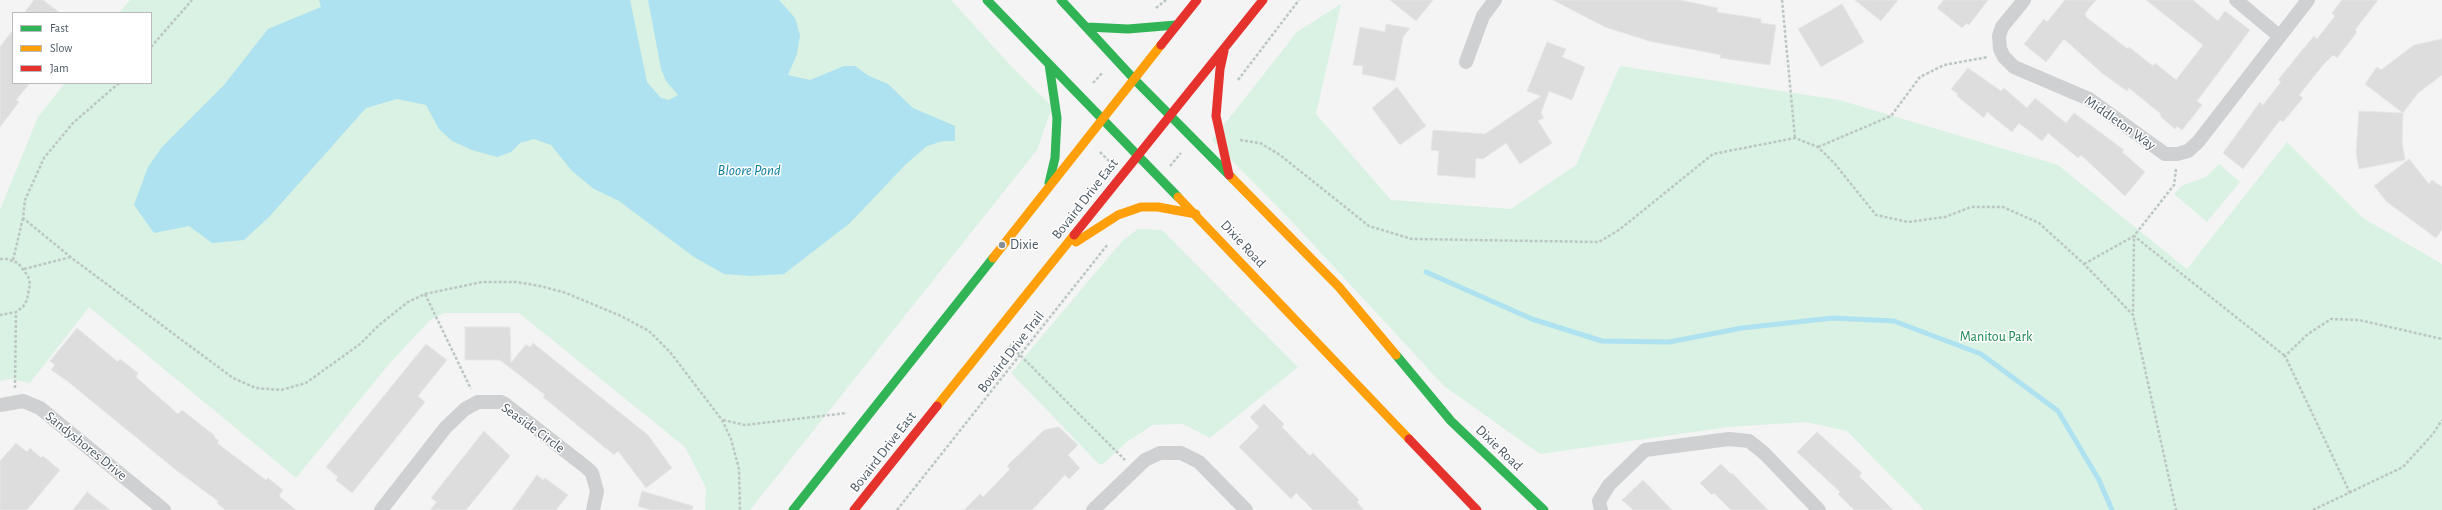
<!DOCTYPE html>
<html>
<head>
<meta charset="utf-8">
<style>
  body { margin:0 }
  #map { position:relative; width:2442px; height:510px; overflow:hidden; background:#f4f4f4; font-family:"Alegreya Sans",sans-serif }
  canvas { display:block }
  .legend { position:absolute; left:12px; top:12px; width:140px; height:72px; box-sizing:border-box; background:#fff; border:1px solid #b7bbc0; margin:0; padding:5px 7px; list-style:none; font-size:12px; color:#4a5661 }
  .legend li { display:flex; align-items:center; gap:8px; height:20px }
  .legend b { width:20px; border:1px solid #b7bbc0 }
</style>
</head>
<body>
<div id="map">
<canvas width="2442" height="510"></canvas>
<ul class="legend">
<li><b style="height:5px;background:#30b455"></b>Fast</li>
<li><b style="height:5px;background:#ff9f0a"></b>Slow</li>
<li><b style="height:5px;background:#e5322d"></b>Jam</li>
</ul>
</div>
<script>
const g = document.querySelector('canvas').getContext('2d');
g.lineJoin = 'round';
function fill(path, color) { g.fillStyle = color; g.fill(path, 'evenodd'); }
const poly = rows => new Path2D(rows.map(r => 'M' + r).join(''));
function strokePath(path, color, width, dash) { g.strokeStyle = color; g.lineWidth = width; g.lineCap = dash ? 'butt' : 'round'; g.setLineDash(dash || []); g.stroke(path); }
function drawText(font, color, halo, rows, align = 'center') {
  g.font = font + ' "Alegreya Sans",sans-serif'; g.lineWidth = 3; g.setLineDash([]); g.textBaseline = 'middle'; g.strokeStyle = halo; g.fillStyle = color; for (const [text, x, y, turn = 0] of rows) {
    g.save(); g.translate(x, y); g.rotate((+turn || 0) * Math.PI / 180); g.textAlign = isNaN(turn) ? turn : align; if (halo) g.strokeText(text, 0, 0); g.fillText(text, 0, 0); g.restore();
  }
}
fill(poly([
  [130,0,951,0,1012,67,1055,109,1050,113,1037,150,750,510,705,510,706,488,685,447,519,313,444,313,430,320,390,363,296,478,89,307,30,383,11,379,0,381,0,210,38,117,65,83,151,83,151,13,119,13],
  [1341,4,1316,114,1391,200,1511,209,1576,165,1620,66,1839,100,2058,165,2187,269,2287,142,2363,218,2442,264,2442,510,1924,510,1847,431,1806,422,1728,427,1540,454,1444,386,1298,228,1212,140,1297,32],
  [2219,164,2240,182,2207,222,2174,194,2181,186,2206,177],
  [1138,229,1162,230,1298,367,1210,438,1183,424,1153,425,1128,441,1103,464,1099,464,1011,373,1123,240]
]), '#d9f2e3');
fill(poly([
  [319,0,630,0,647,82,661,98,669,100,678,95,666,81,661,69,648,0,779,0,795,18,800,35,797,54,788,75,810,80,844,66,855,66,869,76,888,84,913,108,955,126,955,141,943,141,927,146,906,164,850,223,784,274,751,276,724,274,694,257,619,201,594,189,572,171,551,145,534,139,520,143,511,152,497,157,472,150,452,141,439,129,426,105,397,99,366,108,269,217,244,240,212,243,189,226,154,233,134,205,148,167,162,147,224,85,268,29,321,7]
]), '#aee2f0');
strokePath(poly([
  [1426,272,1532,319,1602,341,1669,342,1742,328,1833,318,1894,321,1981,354,2058,411,2099,480,2112,510]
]), '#aee2f0', 5);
const building = poly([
  [34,0,43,0,60,13,24,13,34,0],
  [1390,0,1433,0,1416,21,1390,0],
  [1553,0,1680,0,1718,8,1717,12,1761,19,1761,23,1776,25,1770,65,1720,58,1721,55,1649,41,1605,27,1553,0],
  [1855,0,1898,0,1881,21,1855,0],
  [1944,0,1988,0,1969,25,1967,23,1962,28,1937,8,1944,0],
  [2065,0,2096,0,2085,13,2086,17,2128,49,2129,47,2153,66,2155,63,2176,80,2203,45,2146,0,2193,0,2218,21,2225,11,2250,30,2197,101,2202,105,2182,130,2177,126,2175,129,2160,116,2161,114,2156,110,2129,88,2127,91,2102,73,2064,39,2046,62,2024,44,2044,19,2047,22,2065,0],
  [2342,0,2378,0,2355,30,2357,32,2337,58,2333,55,2323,65,2299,95,2303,98,2283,122,2280,120,2243,169,2223,153,2260,102,2263,105,2281,82,2278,80,2299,54,2314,36,2317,39,2335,16,2332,13,2342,0],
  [1842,4,1864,42,1821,67,1798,29,1842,4],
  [1386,24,1410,28,1403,37,1395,81,1362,74,1363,66,1353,65,1360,27,1385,32,1386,24],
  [13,30,13,83,30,83,16,100,19,102,0,127,0,47,13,30],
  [2442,39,2442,75,2418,93,2403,113,2365,84,2377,67,2381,70,2414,45,2442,39],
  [1547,42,1566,49,1562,57,1585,67,1572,100,1549,91,1541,113,1544,118,1538,121,1552,143,1520,164,1506,143,1483,159,1476,158,1475,178,1437,175,1439,151,1431,150,1433,130,1485,134,1541,96,1527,91,1547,42],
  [1968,68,2001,91,2004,88,2027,108,2035,98,2066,123,2074,113,2124,150,2122,152,2145,172,2125,196,2081,155,2078,158,2048,133,2042,141,2019,123,2012,132,1987,112,1984,118,1957,96,1958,94,1951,89,1968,68],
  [1397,87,1426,126,1400,145,1372,108,1397,87],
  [2359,111,2403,113,2402,142,2405,160,2359,169,2356,153,2359,111],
  [2409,159,2429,184,2432,180,2442,187,2442,230,2436,238,2387,202,2374,186,2409,159],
  [465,327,510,327,511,363,526,344,530,347,533,343,648,435,672,468,646,488,618,451,614,455,543,397,545,395,500,360,465,360,465,327],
  [77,328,118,362,120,359,138,373,136,377,178,414,182,410,215,436,214,437,219,441,217,443,266,480,268,478,283,490,279,496,296,510,225,510,217,503,218,501,176,470,66,380,51,370,55,365,50,361,77,328],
  [426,344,447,360,418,396,425,402,352,493,336,480,338,477,326,467,426,344],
  [1264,404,1284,424,1282,427,1310,456,1313,453,1359,500,1357,502,1364,510,1313,510,1296,493,1291,499,1239,447,1259,427,1250,417,1264,404],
  [1059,427,1078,445,1068,455,1080,468,1069,479,1065,475,1032,510,964,510,980,494,983,497,1010,469,1007,466,1044,430,1059,427],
  [484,431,510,456,466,510,430,510,437,502,431,498,484,431],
  [1817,432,1862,473,1859,476,1893,510,1854,510,1838,494,1840,492,1797,452,1817,432],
  [16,443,27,452,30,448,41,458,43,456,60,470,27,510,0,510,0,461,16,443],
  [1721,464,1731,474,1732,473,1768,510,1731,510,1714,493,1712,495,1700,483,1721,464],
  [537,475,543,480,545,478,568,495,556,510,512,510,537,475],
  [1643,480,1672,510,1633,510,1622,500,1643,480],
  [642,491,693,506,692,510,651,510,638,506,642,491],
  [87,492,110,510,73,510,87,492]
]);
fill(building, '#ddddde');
strokePath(building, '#e5e6e7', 1);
strokePath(poly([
  [1782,0,1795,138],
  [1156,8,1166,0],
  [151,47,192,0],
  [1238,80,1299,0],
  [119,83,73,123,44,158,25,200,23,218,73,259,233,378,256,388,281,390,306,383,360,344,379,325,408,302,425,294,482,282,516,282,540,286,566,293,621,316,649,331,670,352,722,420,731,439,739,469,740,510],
  [1093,83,1103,72],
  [1240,140,1260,143,1280,155,1369,226,1412,239,1599,242,1619,230,1713,154,1795,138,1818,147,1835,164,1876,215,1908,222,1945,217,1971,207,2003,207,2039,223,2084,264,2133,315,2176,510],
  [1818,147,1891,116,1920,77,1944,65,1988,57],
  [1100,152,1111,163],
  [1170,166,1181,153],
  [2176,169,2174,185,2134,236,2285,356],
  [0,259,7,259,18,263,28,276,30,284,27,300,23,307,16,312,0,315],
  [13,260,23,218],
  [2084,264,2134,236,2133,315],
  [24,269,71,257],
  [425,294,471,389],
  [1010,345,1125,460],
  [15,388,16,312],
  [723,420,745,425,847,413],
  [2350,493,2285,356,2308,334,2331,319,2359,320,2442,339],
  [897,510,1108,244],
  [2313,510,2403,467,2433,434,2442,420]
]), '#bcc7c4', 2.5, [3, 2]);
strokePath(poly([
  [2024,0,2002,27,1999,36,2000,49,2004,57,2014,67,2089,99,2165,154,2177,154,2188,151,2198,142,2308,0],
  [2236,0,2279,36],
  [1466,62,1483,16,1495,0],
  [0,405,23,401,40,408,164,510],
  [381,510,446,427,465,409,478,402,501,402,505,404,587,468,592,473,597,491,593,510],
  [1093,510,1145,460,1160,453,1181,453,1199,462,1246,510],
  [1601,510,1599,501,1609,485,1645,450,1729,439,1749,441,1764,453,1819,510]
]), '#ced0d2', 14);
strokePath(poly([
  [987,0,1178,197],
  [1061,0,1134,79,1232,178],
  [1087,27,1128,29,1176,25],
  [1049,64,1057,118,1055,158,1049,183],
  [1396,355,1451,421,1544,510],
  [793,510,993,258]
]), '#30b455', 9);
strokePath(poly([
  [1232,178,1339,287,1396,355],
  [1178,197,1409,439],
  [1076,242,1118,215,1141,207,1158,207,1196,214],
  [993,258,1161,45],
  [937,406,1074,235]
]), '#ff9f0a', 9);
strokePath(poly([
  [1161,45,1197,0],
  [1224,51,1220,69,1216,116,1229,175],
  [1074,235,1263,0],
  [1409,439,1477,510],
  [854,510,937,406]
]), '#e5322d', 9);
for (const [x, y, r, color] of [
  [1002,245,4,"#868d94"]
]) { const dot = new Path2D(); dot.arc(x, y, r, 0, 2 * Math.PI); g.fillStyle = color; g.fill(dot); strokePath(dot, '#fff', 1.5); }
drawText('14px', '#4a5661', '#fff', [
  ["Middleton Way",2120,123,35],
  ["Bovaird Drive East",1085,199,-52],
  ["Dixie Road",1243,244,47],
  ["Bovaird Drive Trail",1011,352,-52],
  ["Seaside Circle",533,428,36],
  ["Sandyshores Drive",86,446,39],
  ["Dixie Road",1499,448,44],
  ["Bovaird Drive East",883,452,-52]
]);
drawText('14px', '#4a5661', '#fff', [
  ["Dixie",1010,245]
], 'left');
drawText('14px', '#17864f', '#fff', [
  ["Manitou Park",1996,337]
]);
drawText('italic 15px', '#0c7c9b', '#fff', [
  ["Bloore Pond",749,170]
]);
</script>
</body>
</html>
